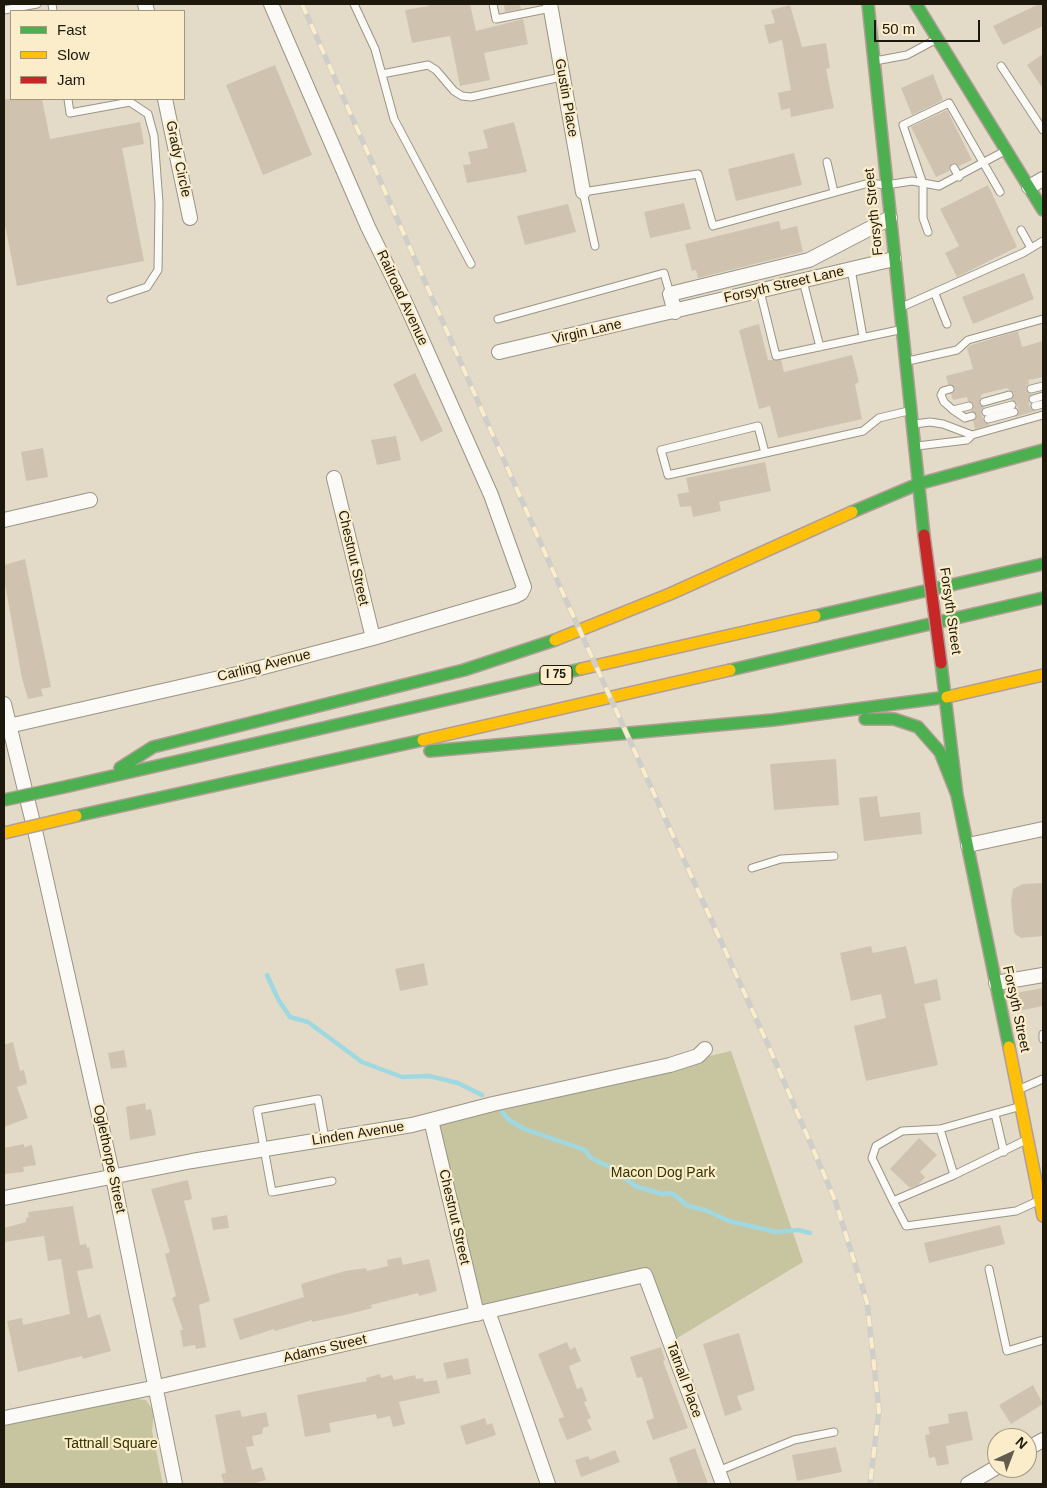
<!DOCTYPE html>
<html>
<head>
<meta charset="utf-8">
<style>
  body { margin:0 }
  #map { position:relative; width:1047px; height:1488px; overflow:hidden; background:#e3dbc8; font-family:Arial,sans-serif }
  canvas { display:block }
  .frame { position:absolute; inset:0; border:5px solid #1d180c; pointer-events:none }
  .legend { position:absolute; left:10px; top:10px; width:175px; height:90px; box-sizing:border-box; background:#fbedca; border:1px solid #a2987e; margin:0; padding:6px 9px; list-style:none; font-size:15px; color:#1d180c }
  .legend li { display:flex; align-items:center; gap:10px; height:25px }
  .legend b { width:25px; border:1px solid #a2987e }
  .north { position:absolute; left:987px; top:1428px; width:50px; height:50px; box-sizing:border-box; background:#fbedca; border:1px solid #a2987e; border-radius:50%; rotate:43deg; font-size:14px; font-weight:700; line-height:20px; text-align:center; color:#1d180c }
  .north::after { content:''; display:block; margin:auto; width:18px; height:22px; background:#625c4e; clip-path:polygon(50% 0,100% 100%,50% 72%,0 100%) }
  .scale { position:absolute; left:874px; top:20px; width:106px; height:22px; box-sizing:border-box; border:2px solid #1d180c; border-top:0; padding-left:6px; font-size:15px; line-height:18px; white-space:nowrap; color:#1d180c; -webkit-text-stroke:4px #fbedca; paint-order:stroke }
</style>
</head>
<body>
<div id="map">
<canvas width="1047" height="1488"></canvas>
<div class="frame"></div>
<ul class="legend">
<li><b style="height:6px;background:#4caf50"></b>Fast</li>
<li><b style="height:6px;background:#ffc107"></b>Slow</li>
<li><b style="height:6px;background:#c62828"></b>Jam</li>
</ul>
<div class="north">N</div>
<div class="scale">50 m</div>
</div>
<script>
const g = document.querySelector('canvas').getContext('2d');
g.lineJoin = 'round';
function fill(path, color) { g.fillStyle = color; g.fill(path, 'evenodd'); }
const poly = rows => new Path2D(rows.map(r => 'M' + r).join(''));
function strokePath(path, color, width, dash) { g.strokeStyle = color; g.lineWidth = width; g.lineCap = dash ? 'butt' : 'round'; g.setLineDash(dash || []); g.stroke(path); }
function drawText(font, color, halo, rows, align = 'center') {
  g.font = font + ' Arial,sans-serif'; g.lineWidth = 4.5; g.setLineDash([]); g.textBaseline = 'middle'; g.strokeStyle = halo; g.fillStyle = color; for (const [text, x, y, turn = 0] of rows) {
    g.save(); g.translate(x, y); g.rotate((+turn || 0) * Math.PI / 180); g.textAlign = isNaN(turn) ? turn : align; if (halo) g.strokeText(text, 0, 0); g.fillText(text, 0, 0); g.restore();
  }
}
fill(poly([
  [731,1051,803,1262,669,1343,644,1274,477,1314,433,1121],
  [129,1398,146,1400,154,1412,152,1431,163,1484,4,1484,4,1425]
]), '#c6c5a0');
strokePath(poly([
  [267,975,278,999,290,1017,308,1022,362,1062,402,1077,429,1076,458,1083,482,1095],
  [502,1112,508,1119,522,1128,585,1150,591,1158,612,1168,635,1186,662,1194,670,1193,676,1196,688,1206,705,1210,729,1221,776,1232,798,1230,810,1233]
]), '#a0d8e1', 4.5);
fill(poly([
  [428,4,470,4,476,31,523,19,528,44,484,53,490,80,460,86,450,36,412,43,405,10,429,6],
  [504,4,520,4,521,9,505,12],
  [1039,4,1043,4,1043,26,1003,45,993,26],
  [790,5,802,47,826,43,830,68,826,69,834,108,791,117,790,108,781,110,778,93,791,90,782,40,769,44,764,25,775,23,771,10],
  [1043,54,1043,89,1027,65],
  [275,65,312,155,263,175,226,85],
  [933,74,943,100,912,115,901,88],
  [4,99,42,99,50,139,140,122,144,144,122,148,144,261,17,286,4,220],
  [947,110,972,160,959,166,952,163,949,171,936,177,911,127],
  [514,122,527,172,467,183,463,165,471,164,468,152,488,148,483,130],
  [794,153,802,185,736,201,728,169],
  [988,185,1017,247,957,277,945,253,959,246,940,209],
  [684,203,691,229,650,238,644,212],
  [568,204,576,232,525,245,517,216],
  [779,221,781,230,797,226,803,252,698,278,696,270,692,271,685,244],
  [1024,273,1034,299,973,324,962,297],
  [759,324,768,360,781,360,784,372,852,355,859,382,855,384,862,419,778,438,770,406,759,409,739,330],
  [1018,331,1022,347,1043,341,1043,377,1028,380,1029,384,1026,388,1027,392,1031,394,1028,398,1030,408,1036,411,1015,417,1019,411,1016,402,1011,400,1014,393,1007,388,982,394,979,403,984,407,981,413,984,422,990,425,975,429,973,421,977,415,971,411,974,404,968,401,967,397,953,400,951,394,955,388,948,384,946,376,973,369,967,348,971,345],
  [415,373,443,431,421,442,393,384],
  [396,436,401,460,377,465,371,440],
  [43,448,48,477,26,481,21,452],
  [765,462,771,491,719,502,721,511,693,517,691,506,680,507,677,494,689,492,686,478],
  [25,559,51,687,41,689,43,696,28,699,22,678,4,579,4,565],
  [836,759,839,805,774,810,770,764],
  [877,796,880,817,920,812,922,834,864,841,859,798],
  [1043,883,1043,936,1021,938,1014,933,1011,901,1013,889,1023,884],
  [871,946,873,953,906,946,915,984,937,979,941,1000,924,1004,938,1065,866,1081,854,1026,886,1018,881,994,851,1001,840,953],
  [424,963,428,985,400,991,395,969],
  [1043,988,1043,1006,1014,1012,1010,994],
  [13,1042,20,1071,24,1070,27,1084,17,1087,28,1118,4,1127,4,1045],
  [124,1050,127,1067,111,1069,108,1053],
  [145,1103,146,1110,151,1109,156,1135,130,1140,126,1107],
  [919,1138,937,1155,920,1172,925,1177,918,1185,910,1188,890,1169],
  [24,1144,24,1147,32,1145,36,1165,23,1167,24,1172,5,1174,4,1148],
  [188,1180,192,1199,184,1201,210,1301,199,1305,206,1347,196,1349,195,1345,183,1347,180,1330,183,1330,172,1298,176,1296,165,1254,170,1252,151,1189],
  [73,1206,80,1245,86,1244,87,1248,89,1247,93,1268,77,1271,88,1318,100,1314,111,1351,83,1359,82,1356,18,1372,7,1321,22,1318,23,1325,70,1314,61,1259,48,1261,44,1236,4,1242,4,1228,26,1222,26,1218,29,1217,28,1212],
  [227,1215,229,1228,213,1230,211,1218],
  [1000,1225,1005,1244,929,1263,924,1243],
  [401,1257,403,1265,429,1259,437,1291,419,1296,418,1293,371,1305,372,1308,349,1314,312,1322,312,1320,275,1331,274,1329,240,1340,233,1319,304,1297,301,1284,345,1271,366,1268,367,1271,388,1266,387,1260],
  [739,1333,755,1390,737,1396,742,1410,725,1416,703,1344],
  [567,1342,570,1350,575,1347,581,1361,569,1366,577,1389,582,1387,587,1401,584,1402,591,1418,587,1420,592,1430,567,1440,558,1419,564,1417,538,1354],
  [661,1347,665,1360,663,1361,688,1428,653,1440,646,1421,654,1418,642,1377,637,1378,630,1357],
  [468,1358,471,1374,447,1379,443,1363],
  [380,1374,381,1378,392,1375,394,1380,415,1375,416,1379,423,1378,424,1382,437,1380,440,1393,399,1402,405,1424,393,1427,390,1416,377,1419,376,1414,329,1423,331,1432,305,1437,297,1395,367,1381,366,1378],
  [1033,1385,1043,1404,1011,1424,999,1405],
  [240,1410,242,1417,266,1412,269,1426,263,1428,262,1434,252,1436,254,1446,246,1447,252,1470,262,1467,266,1480,252,1484,224,1484,221,1474,226,1473,215,1415],
  [967,1411,973,1440,946,1446,949,1464,937,1466,935,1457,929,1458,925,1435,930,1434,928,1427,949,1423,948,1414],
  [485,1418,487,1425,492,1423,496,1435,466,1445,460,1426],
  [836,1447,842,1472,797,1481,792,1455],
  [695,1448,708,1484,678,1484,669,1458],
  [615,1450,620,1462,581,1477,575,1460,588,1456,590,1460]
]), '#cfc3b0');
const lane = poly([
  [52,4,53,11],
  [354,4,375,49,394,119,471,264],
  [493,4,496,19,551,8],
  [4,10,37,4],
  [875,61,907,55,935,40],
  [1001,66,1043,130],
  [382,74,428,65,436,70,454,91,462,96,471,97,561,77],
  [68,99,70,113,130,102,130,99],
  [827,162,834,192],
  [954,168,959,177],
  [1021,230,1031,248],
  [928,232,923,218,923,184,903,125,949,103,1000,192],
  [595,246,583,192,698,174,713,226,869,183,886,185,912,181,939,186,1003,152],
  [851,269,863,337],
  [803,281,820,347],
  [760,291,776,356,899,330],
  [935,294,947,324],
  [111,299,147,287,158,270,159,203,154,136,148,114,130,102],
  [904,306,1023,253,1043,241],
  [498,319,664,273,670,294],
  [908,361,957,350,968,340,1043,319],
  [950,389,943,391,941,395,944,402,953,410,969,406],
  [1031,389,1043,386],
  [1033,399,1043,396],
  [984,402,1009,395],
  [1035,406,1043,404],
  [953,410,965,418,972,416],
  [986,412,1012,405],
  [988,419,1014,412],
  [915,424,930,422,943,424,972,435],
  [917,446,967,440,972,435,1043,415],
  [765,453,758,426,661,450,668,475,863,431,879,418,908,411],
  [752,868,781,859,834,856],
  [1043,1034,1043,1039],
  [1020,1089,1043,1079],
  [995,1114,1004,1152],
  [940,1129,954,1175,1026,1140],
  [325,1139,318,1099,257,1110,272,1192,332,1181],
  [954,1175,893,1201,906,1226,1016,1211,1038,1201],
  [893,1201,872,1158,876,1146,902,1131,940,1129,1018,1107],
  [989,1269,1007,1351,1043,1340],
  [718,1471,794,1440,834,1432]
]);
const street = poly([
  [145,4,147,11],
  [550,4,583,192],
  [165,99,190,218],
  [1029,187,1043,179],
  [675,312,670,294,809,260,890,218],
  [499,352,894,259],
  [334,478,373,638],
  [4,520,90,500],
  [4,704,36,835,113,1177,175,1484],
  [4,727,237,674,373,638,515,596,521,593,524,587,491,495,405,302,368,227,271,4],
  [968,845,1043,829],
  [996,983,1043,975],
  [431,1120,477,1314],
  [4,1198,192,1161,412,1125,493,1104,670,1065,698,1056,705,1049],
  [488,1311,548,1484],
  [4,1418,157,1387,645,1275,723,1484],
  [1027,1449,1043,1440],
  [968,1484,997,1467]
]);
const fast = poly([
  [868,4,924,535],
  [916,4,1043,210],
  [918,484,1043,450],
  [852,512,918,484],
  [815,616,1043,564],
  [941,663,957,795,1009,1047],
  [730,670,1043,598],
  [865,719,894,719,918,727,940,752,957,795],
  [430,751,773,720,947,697],
  [120,768,153,747,464,670,555,640],
  [69,786,581,669],
  [76,816,423,740]
]);
const slow = poly([
  [555,640,670,594,852,512],
  [581,669,815,616],
  [947,697,1043,675],
  [423,740,730,670],
  [1009,1047,1043,1216]
]);
strokePath(lane, '#9a9486', 9);
strokePath(street, '#9a9486', 16);
strokePath(fast, '#b39e97', 14);
strokePath(slow, '#b39e97', 14);
strokePath(lane, '#fbfaf7', 7);
strokePath(street, '#fbfaf7', 14);
strokePath(fast, '#4caf50', 11);
strokePath(slow, '#ffc107', 11);
const rail = poly([
  [302,4,561,589,769,1047,835,1200,867,1302,879,1410,870,1484]
]);
strokePath(rail, '#d0cec9', 5.5);
strokePath(rail, '#fbedca', 4, [11]);
const fastBridge = poly([
  [4,800,69,786]
]);
const slowBridge = poly([
  [4,833,76,816]
]);
const jamBridge = poly([
  [924,535,941,663]
]);
strokePath(fastBridge, '#b39e97', 14, []);
strokePath(slowBridge, '#b39e97', 14, []);
strokePath(jamBridge, '#b39e97', 14, []);
strokePath(fastBridge, '#4caf50', 11);
strokePath(slowBridge, '#ffc107', 11);
strokePath(jamBridge, '#c62828', 11);
for (const [x, y, w] of [
  [556,675,32]
]) { const box = new Path2D(); box.roundRect(x - w / 2, y - 9.5, w, 19, 4); g.fillStyle = '#fbedca'; g.fill(box); strokePath(box, '#1d180c', 1); }
drawText('bold 12px', '#1d180c', null, [
  ["I 75",556,675]
]);
drawText('14px', '#1d180c', '#fbedca', [
  ["Gustin Place",566,98,80],
  ["Grady Circle",178,159,78],
  ["Forsyth Street",874,212,-96],
  ["Forsyth Street Lane",784,285,-13],
  ["Railroad Avenue",402,298,65],
  ["Virgin Lane",587,332,-13],
  ["Chestnut Street",353,558,77],
  ["Forsyth Street",950,611,82],
  ["Carling Avenue",264,666,-14],
  ["Forsyth Street",1016,1009,78],
  ["Linden Avenue",358,1134,-9],
  ["Oglethorpe Street",109,1159,78],
  ["Chestnut Street",454,1217,77],
  ["Adams Street",325,1349,-13],
  ["Tatnall Place",684,1380,70]
]);
drawText('14px', '#313300', '#fbedca', [
  ["Macon Dog Park",663,1173],
  ["Tattnall Square",111,1444]
]);
</script>
</body>
</html>
